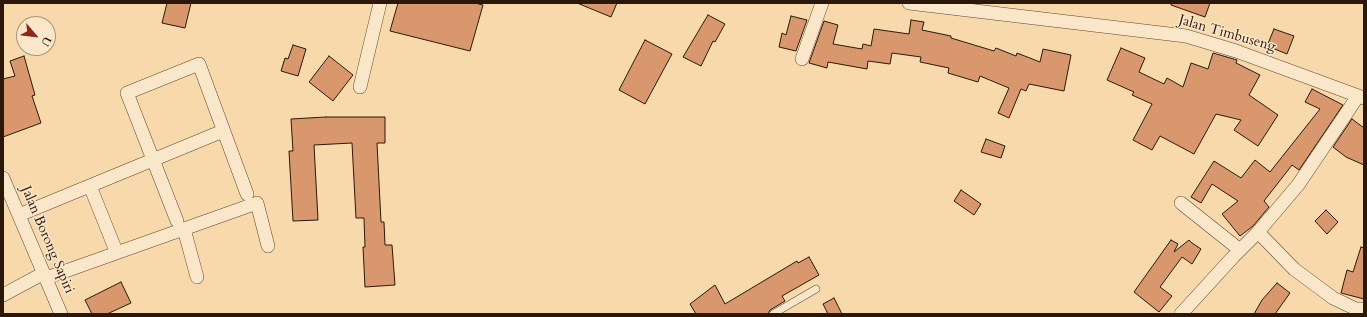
<!DOCTYPE html>
<html>
<head>
<meta charset="utf-8">
<style>
  body { margin:0 }
  #map { position:relative; width:1367px; height:317px; overflow:hidden; background:#f7d9ac; font-family:Cardo,serif }
  canvas { display:block }
  .frame { position:absolute; inset:0; border:4px solid #2c180b; pointer-events:none }
  .north { position:absolute; left:16px; top:16px; width:40px; height:40px; box-sizing:border-box; background:#fae6c9; border:1px solid #a8947d; border-radius:50%; rotate:118deg; font-size:11px; font-weight:700; line-height:16px; text-align:center; color:#2c180b }
  .north::after { content:''; display:block; margin:auto; width:14px; height:18px; background:#8f2418; clip-path:polygon(50% 0,100% 100%,50% 72%,0 100%) }
</style>
</head>
<body>
<div id="map">
<canvas width="1367" height="317"></canvas>
<div class="frame"></div>
<div class="north">U</div>
</div>
<script>
const g = document.querySelector('canvas').getContext('2d');
g.lineJoin = 'round';
function fill(path, color) { g.fillStyle = color; g.fill(path, 'evenodd'); }
const poly = rows => new Path2D(rows.map(r => 'M' + r).join(''));
function strokePath(path, color, width, dash) { g.strokeStyle = color; g.lineWidth = width; g.lineCap = dash ? 'butt' : 'round'; g.setLineDash(dash || []); g.stroke(path); }
function drawText(font, color, halo, rows, align = 'center') {
  g.font = font + ' Cardo,serif'; g.lineWidth = 3; g.setLineDash([]); g.textBaseline = 'middle'; g.strokeStyle = halo; g.fillStyle = color; for (const [text, x, y, turn = 0] of rows) {
    g.save(); g.translate(x, y); g.rotate((+turn || 0) * Math.PI / 180); g.textAlign = isNaN(turn) ? turn : align; if (halo) g.strokeText(text, 0, 0); g.fillText(text, 0, 0); g.restore();
  }
}
const building = poly([
  [167,3,191,3,185,28,162,23,167,3],
  [398,3,475,3,483,5,470,51,390,31,398,3],
  [577,3,617,3,611,17,577,3],
  [1171,3,1210,3,1205,17,1171,5,1171,3],
  [708,15,725,24,715,42,713,41,701,66,683,57,708,15],
  [791,16,807,20,796,51,779,47,782,33,786,35,791,16],
  [911,20,924,22,922,30,951,36,951,38,994,51,996,48,1016,56,1017,53,1040,62,1043,49,1071,55,1064,91,1029,84,1026,91,1021,89,1009,118,998,113,1009,88,980,76,978,82,948,73,949,68,920,62,921,57,892,53,890,64,868,61,867,69,828,62,827,68,809,63,824,21,838,25,833,44,862,49,863,44,871,46,874,29,909,34,911,20],
  [1274,29,1294,36,1287,54,1267,46,1274,29],
  [645,40,672,54,645,104,619,90,645,40],
  [293,45,306,49,298,76,281,71,285,58,288,59,293,45],
  [1121,48,1145,58,1139,72,1164,84,1167,78,1183,87,1191,63,1208,69,1213,53,1237,60,1236,63,1260,75,1249,95,1278,115,1258,146,1234,130,1241,120,1216,114,1194,154,1160,136,1152,150,1133,140,1152,104,1132,95,1134,92,1107,80,1121,48],
  [24,56,35,95,32,96,41,123,3,137,3,79,15,76,10,61,24,56],
  [329,56,353,75,333,101,309,82,329,56],
  [1312,89,1343,105,1299,170,1292,165,1264,201,1269,207,1253,226,1240,236,1222,214,1238,201,1212,184,1201,203,1191,197,1214,161,1241,178,1255,160,1270,172,1320,109,1305,102,1312,89],
  [326,117,385,117,385,143,377,143,381,222,384,222,385,245,392,245,395,285,365,287,363,247,365,247,364,218,356,218,352,143,314,145,318,220,293,221,289,151,293,151,291,119,326,117],
  [1352,119,1364,128,1364,165,1346,157,1333,147,1352,119],
  [986,139,1005,146,1001,158,981,152,986,139],
  [961,190,981,204,974,215,954,201,961,190],
  [1326,210,1338,222,1327,234,1315,221,1326,210],
  [1171,240,1178,244,1174,252,1189,240,1192,243,1201,249,1192,264,1182,257,1160,287,1172,296,1159,312,1134,292,1171,240],
  [1361,247,1364,248,1364,299,1341,293,1347,270,1353,272,1361,247],
  [809,257,819,275,782,296,785,301,770,310,768,314,696,314,690,304,715,285,725,304,797,261,798,263,809,257],
  [121,282,131,303,107,314,92,314,85,300,121,282],
  [1277,283,1290,293,1275,314,1254,314,1262,300,1277,283],
  [834,298,842,314,828,314,823,304,834,298]
]);
fill(building, '#d9976e');
strokePath(building, '#2c180b', 1);
const service = poly([
  [773,314,816,289]
]);
const minor = poly([
  [909,3,1186,36,1236,51,1364,98],
  [802,59,822,3],
  [360,87,380,3],
  [1358,96,1298,185,1258,232,1294,269,1333,298,1356,309,1364,309],
  [3,178,61,314],
  [90,186,114,246],
  [1181,203,1240,250],
  [19,215,223,131],
  [177,221,127,93,199,64,247,194],
  [184,229,197,277],
  [46,278,257,203,268,246],
  [3,295,44,273],
  [1181,314,1233,257,1258,232]
]);
strokePath(service, '#5f4833', 8);
strokePath(minor, '#5f4833', 14);
strokePath(service, '#fae6c9', 7);
strokePath(minor, '#fae6c9', 13);
drawText('14px', '#2c180b', '#fae6c9', [
  ["Jalan Timbuseng",1227,34,16],
  ["Jalan Borong Sapiri",47,240,67]
]);
</script>
</body>
</html>
